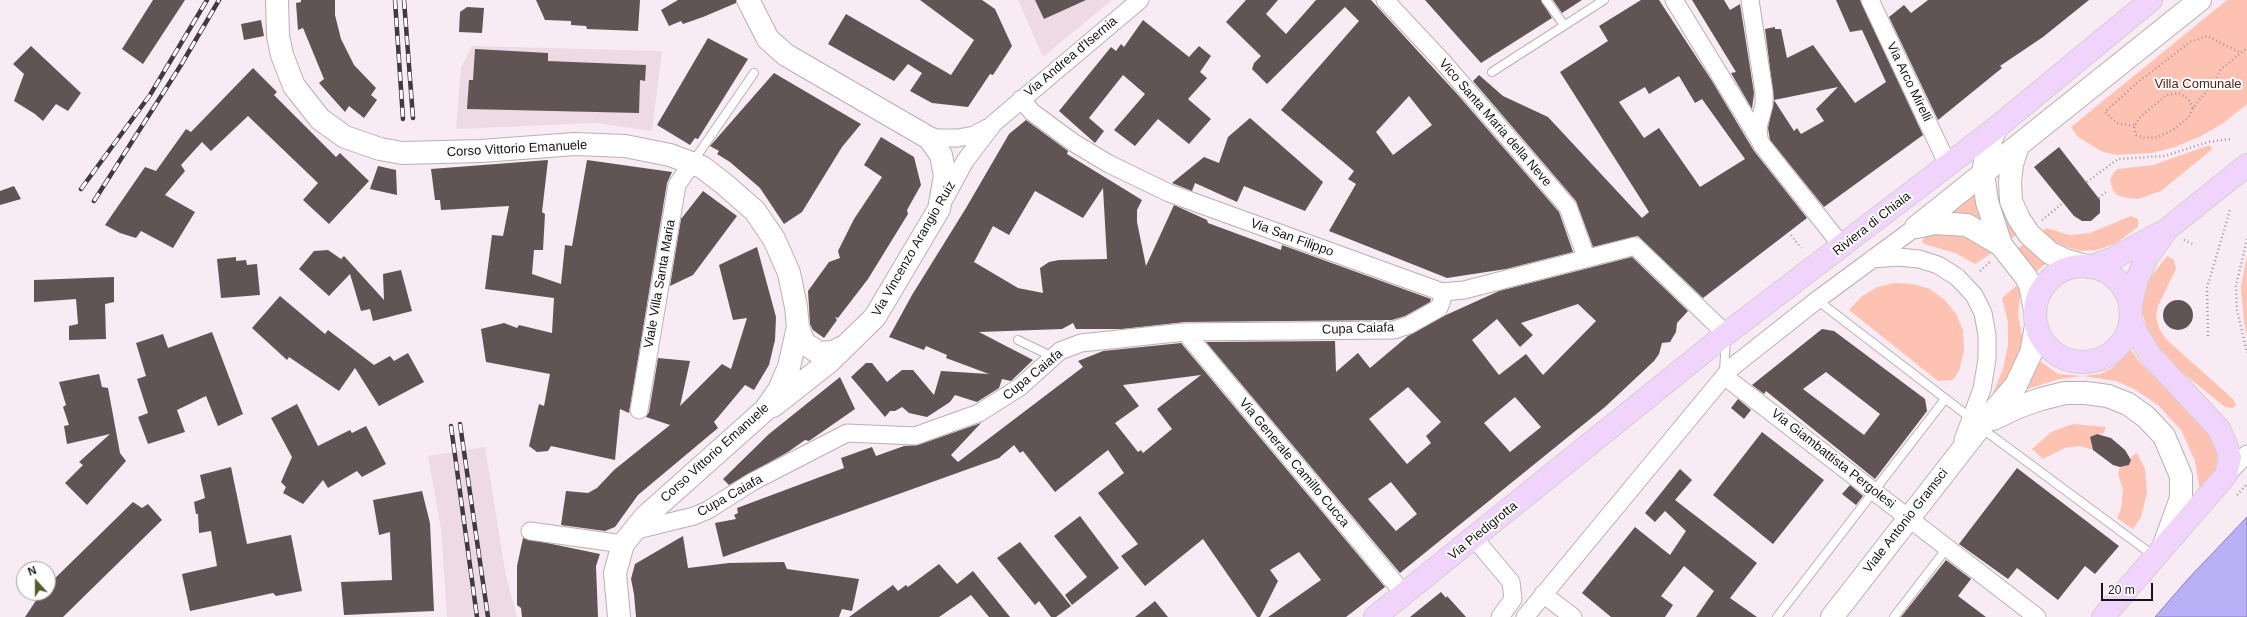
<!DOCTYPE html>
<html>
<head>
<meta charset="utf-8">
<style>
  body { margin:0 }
  #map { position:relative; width:2247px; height:617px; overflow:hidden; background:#f8ebf3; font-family:Helvetica,sans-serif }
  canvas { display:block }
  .north { position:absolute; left:16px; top:561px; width:40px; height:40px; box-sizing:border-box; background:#fff; border:1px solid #a3a1a2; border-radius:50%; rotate:339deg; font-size:11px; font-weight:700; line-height:16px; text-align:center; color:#181316 }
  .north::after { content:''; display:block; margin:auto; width:14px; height:18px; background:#565a28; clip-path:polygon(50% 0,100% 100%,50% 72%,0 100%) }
  .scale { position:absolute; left:2101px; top:583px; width:52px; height:18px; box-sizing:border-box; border:2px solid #181316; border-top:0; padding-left:5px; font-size:12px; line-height:14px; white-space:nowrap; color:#181316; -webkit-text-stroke:3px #fff; paint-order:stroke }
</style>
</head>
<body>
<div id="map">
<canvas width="2247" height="617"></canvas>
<div class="north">N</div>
<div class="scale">20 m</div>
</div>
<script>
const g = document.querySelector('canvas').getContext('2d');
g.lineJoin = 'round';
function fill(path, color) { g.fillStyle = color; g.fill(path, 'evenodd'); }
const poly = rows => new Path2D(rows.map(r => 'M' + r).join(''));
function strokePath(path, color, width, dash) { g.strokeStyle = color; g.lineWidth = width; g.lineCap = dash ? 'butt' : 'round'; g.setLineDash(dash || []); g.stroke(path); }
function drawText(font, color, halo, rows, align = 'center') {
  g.font = font + ' Helvetica,sans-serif'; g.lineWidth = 4; g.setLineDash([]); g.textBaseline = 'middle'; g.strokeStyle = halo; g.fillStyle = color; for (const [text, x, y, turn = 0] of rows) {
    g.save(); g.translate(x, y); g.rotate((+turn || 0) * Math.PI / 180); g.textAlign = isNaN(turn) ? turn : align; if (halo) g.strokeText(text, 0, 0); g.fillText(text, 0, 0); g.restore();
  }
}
fill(poly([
  [1018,0,1112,0,1043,57],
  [472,46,662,51,652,131,596,123,456,129,461,68],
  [485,447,506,576,517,617,447,617,441,529,428,456]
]), '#eddae4');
fill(poly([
  [2227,0,2247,0,2247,104,2225,122,2201,136,2175,147,2152,153,2115,155,2101,151,2078,137,2071,127],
  [2210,145,2212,149,2210,151,2161,191,2138,199,2127,198,2117,195,2113,190,2110,180,2114,172,2118,169,2153,165],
  [1993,189,2003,203,2018,234,2009,240],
  [1978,190,1987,228,1948,214],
  [2131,216,2138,219,2138,227,2115,244,2096,250,2080,251,2055,244,2041,232,2047,228,2069,235,2090,233],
  [1950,229,1985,245,1992,253,1975,264,1955,253,1924,244,1922,241,1926,236],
  [2025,243,2049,261,2035,273,2016,250],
  [2247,255,2247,336,2244,322,2241,287],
  [2167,256,2174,260,2176,269,2158,306,2156,317,2159,328,2166,339,2233,399,2236,405,2233,408,2225,407,2168,361,2149,338,2142,311,2144,295,2149,279],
  [1895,283,1913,284,1930,289,1945,300,1956,314,1963,330,1964,351,1959,371,1953,380,1938,381,1849,310,1861,297,1877,287],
  [2017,285,2021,286,2018,315,2023,342,2018,371,1991,398,2003,369,2008,345,2008,323,2002,298],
  [2131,350,2141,364,2210,429,2218,453,2216,469,2215,480,2200,491,2195,461,2181,430,2158,405,2134,389,2116,381,2083,376,2059,379,2021,391,2040,361,2058,374,2083,376,2100,374,2112,368],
  [2073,424,2106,427,2103,434,2097,434,2090,438,2093,450,2080,446,2065,448,2043,459,2032,449,2051,432],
  [2137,453,2145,469,2147,493,2141,517,2133,529,2117,518,2121,509,2123,489,2118,474,2120,467,2129,465,2132,456]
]), '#fec2b3');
const water = poly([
  [2247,517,2247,617,2155,617,2188,579,2247,517]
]);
fill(water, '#bab0f7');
strokePath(water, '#8981b4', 1);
fill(poly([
  [153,0,185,0,143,64,122,49],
  [301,0,335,0,335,15,341,39,354,65,376,88,371,95,377,100,364,118,349,106,345,112,319,83,324,79,303,28,298,30,296,3,301,2],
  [536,0,640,0,638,31,587,29,586,26,571,25,571,21,545,20],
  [678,0,736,0,736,3,703,17,683,24,681,21,669,26,661,10],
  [920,0,982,0,995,9,1012,46,993,75,990,74,968,107,932,103,910,91,922,73,908,64,894,81,828,44,846,14,951,75,974,40],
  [1035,0,1086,0,1044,19],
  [1246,0,1278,0,1266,14,1286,34,1316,0,1371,0,1458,95,1559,212,1573,252,1506,269,1447,278,1329,231,1356,184,1348,179,1354,171,1281,110,1359,21,1345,7,1267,84,1252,69,1254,63,1261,56,1226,22],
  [1409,96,1432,125,1393,155,1376,132],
  [1425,0,1541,0,1552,18,1481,63],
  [1553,0,1582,0,1562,13],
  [1641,0,1659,0,1712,81,1754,151,1807,218,1703,298,1638,236,1593,247,1576,201,1473,81,1479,75,1503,96,1548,117,1642,218,1649,212,1560,72,1608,41,1599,26],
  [1679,76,1695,103,1702,99,1745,159,1700,187,1659,128,1644,138,1619,102,1645,87,1649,94],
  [1692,0,1724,0,1730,10,1740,4,1754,93,1752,109,1731,73,1736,72],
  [1836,0,1860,0,1923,135,1824,207,1770,140,1768,128,1774,100,1794,131,1797,128,1801,134,1824,121,1816,109,1838,87,1774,100,1765,29,1775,27,1775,29,1781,29,1787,58,1813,45,1855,103,1886,82,1862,30,1850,32],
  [1928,0,2089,0,2043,37,2000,66,2002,68,1938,120,1889,17,1904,5,1911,13],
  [467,7,484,8,482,33,459,32,460,12],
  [261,20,264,36,244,40,241,24],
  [1143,20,1189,57,1199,46,1211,56,1200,72,1207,78,1188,99,1211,119,1189,144,1158,119,1135,146,1114,130,1145,94,1123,75,1089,118,1104,131,1095,143,1059,111,1111,47,1116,51,1121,44,1124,47],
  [708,38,748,59,698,139,695,138,690,145,657,125],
  [31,46,81,93,68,111,56,104,43,121,35,114,14,101,24,74,13,64],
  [475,49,548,53,548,61,646,65,645,81,640,80,639,113,467,109,469,80,473,80],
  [253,68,277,92,274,95,336,157,340,153,369,181,329,224,303,200,318,183,248,116,211,151,202,142,181,165,185,171,165,195,195,212,173,248,141,231,136,238,120,233,105,225,145,167,156,171,186,129,191,132],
  [774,73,861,124,842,147,802,212,784,224,760,188,730,162,717,154,719,151,710,146],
  [1250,118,1323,182,1305,211,1244,186,1237,202,1195,183,1192,191,1172,183,1204,157,1219,163,1228,137],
  [1026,120,1068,151,1067,154,1142,200,1137,210,1137,222,1146,266,1174,205,1207,220,1208,223,1281,250,1282,245,1431,299,1430,302,1405,316,1392,320,1185,322,1122,329,1076,329,1073,323,1062,329,979,332,1033,360,1011,381,1002,379,999,388,977,402,955,395,950,402,927,417,909,413,902,407,895,411,890,411,885,417,851,377,866,363,872,363,887,382,902,370,913,370,934,395,941,371,989,374,946,358,947,355,926,346,924,350,889,337,912,295,966,208,1009,134],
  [1103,188,1107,259,1059,260,1049,262,1040,268,1043,293,1018,288,974,262,993,226,1009,235,1035,191,1083,218],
  [881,137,914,157,921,185,907,210,908,214,868,279,838,318,835,317,837,320,824,338,813,330,810,324,808,291,829,262,840,258,838,251,854,219,882,177,864,165],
  [2059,147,2100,200,2100,213,2091,221,2082,221,2074,216,2034,167],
  [548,160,542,212,545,214,543,250,534,250,532,274,561,284,565,245,572,246,587,160,672,172,667,183,629,413,620,409,615,460,551,446,548,451,537,452,529,446,539,404,544,406,550,374,486,362,481,329,504,323,517,328,519,325,552,333,554,298,485,289,492,235,503,236,509,206,441,210,440,200,435,200,431,169],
  [378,166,396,170,397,195,370,189],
  [14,186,21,199,0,205,0,191],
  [703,191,737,216,693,275,670,286,681,219],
  [757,247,776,317,775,340,769,365,754,390,745,385,714,422,718,428,638,495,615,527,605,531,561,525,566,491,588,493,597,488,614,470,670,425,646,417,649,412,658,358,690,361,680,406,722,364,731,369,747,318,733,320,719,265],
  [328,250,341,259,344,256,384,300,383,274,401,270,412,311,373,321,370,309,361,311,350,274,329,296,299,269,314,251],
  [236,257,236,261,246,260,247,265,257,264,260,295,221,298,217,259],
  [1632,257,1688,311,1677,323,1676,332,1670,342,1662,343,1659,354,1654,361,1605,407,1400,573,1206,342,1335,341,1336,372,1358,353,1370,368,1408,336,1446,315,1499,291],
  [1578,304,1596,321,1543,375,1526,354,1499,375,1472,340,1497,319,1520,347,1533,335,1521,323],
  [1408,387,1441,422,1426,436,1431,443,1407,464,1369,419],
  [1515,397,1541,427,1510,452,1484,423],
  [1391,482,1417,514,1396,531,1368,499],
  [114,277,114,302,105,304,106,339,69,340,69,326,78,324,76,299,34,302,34,280],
  [280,296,325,334,328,330,374,365,390,356,394,361,408,353,424,382,379,406,355,368,339,391,289,357,287,360,252,328],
  '2163 315a15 15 0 1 1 30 0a15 15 0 1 1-30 0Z',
  [1822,329,1834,331,1925,399,1927,411,1875,479,1766,391,1764,394,1752,385],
  [1826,372,1880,414,1864,435,1803,389],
  [212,332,243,414,218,426,206,396,177,410,185,432,148,444,138,417,148,413,137,379,146,376,136,343,163,334,168,348],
  [1181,343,1385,587,1346,617,1268,617,1321,580,1299,552,1270,570,1278,581,1260,617,1257,617,1203,539,1145,586,1121,556,1138,544,1098,493,1124,473,1108,450,1055,492,1023,451,1020,453,1014,445,999,458,723,557,715,523,736,519,734,515,738,513,737,508,844,468,841,458,872,447,876,456,904,446,918,445,981,423,951,455,958,462,1083,367,1078,361,1103,351],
  [1201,375,1157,409,1172,429,1143,453,1141,450,1138,452,1115,423,1139,406,1123,385],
  [99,374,102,387,108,388,120,453,126,461,87,505,65,483,83,465,79,462,110,434,67,444,64,426,69,425,63,407,66,405,59,382],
  [840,377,855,409,809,441,805,440,788,452,729,485,723,479,769,434],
  [1738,399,1751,410,1744,419,1731,408],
  [297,404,318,446,350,430,352,433,366,426,386,464,362,477,357,471,328,488,323,480,303,504,283,493,286,487,281,482,292,457,271,418],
  [1762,432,1824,480,1773,544,1713,495],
  [2097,434,2111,438,2125,450,2131,460,2129,465,2120,467,2113,465,2093,450,2090,437],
  [231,467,247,544,291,535,302,591,276,596,273,593,190,611,182,574,217,566,211,531,199,533,198,514,196,514,194,502,205,498,200,475],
  [2017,468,2119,546,2095,574,2085,566,2058,600,2017,568,2008,579,1959,544],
  [1680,469,1692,480,1675,500,1757,563,1730,598,1757,617,1696,617,1714,591,1684,566,1661,596,1673,605,1665,617,1611,617,1582,593,1635,527,1670,555,1686,531,1665,511,1655,522,1645,513],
  [1850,485,1863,496,1856,505,1842,494],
  [422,491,430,523,434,611,344,615,341,582,392,580,390,532,379,535,373,500],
  [133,502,142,508,148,504,162,520,63,617,25,617,41,593,48,593,48,585],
  [1080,516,1119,568,1072,605,1065,595,1087,577,1054,536],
  [683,536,688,568,729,563,784,562,787,569,859,579,852,611,842,609,839,617,636,617,634,594,631,579,635,564],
  [523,538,600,554,596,566,598,617,522,617,521,608,517,605,517,566],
  [1020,542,1071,606,1056,617,1051,617,1039,601,1035,605,997,558],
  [1946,560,1971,579,1958,596,1986,617,1901,617],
  [939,564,957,584,973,571,1010,617,989,617,971,595,939,617,849,617,893,585,898,591,906,585,908,587],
  [1441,592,1446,598,1447,596,1466,617,1410,617],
  [1155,601,1168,617,1135,617]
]), '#605455');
const lane = poly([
  [1546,0,1564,25],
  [1492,72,1604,0],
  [692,163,754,73],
  [1817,300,1972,419],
  [1018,340,1053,357],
  [1724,371,1726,339],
  [1980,427,2154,556],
  [1777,617,1945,399],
  [1894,617,1947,548]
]);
const street = poly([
  [1385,0,1443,62,1568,207,1586,257],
  [1674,0,1759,139],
  [1750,0,1764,92,1764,105,1758,127,1759,139,1762,145,1842,246],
  [1870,0,1948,165],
  [1021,99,1032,112,1074,143,1109,164,1169,193,1442,292,1464,290,1635,246,1726,334],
  [922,133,936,138,958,138,974,135,987,128],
  [945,198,965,161,994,123,1140,0],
  [1872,259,1898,257,1919,259,1938,265,1957,277,1974,295,1983,313,1987,335,1987,359,1982,389,1963,440],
  [1185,332,1404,594],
  [1724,376,2037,617],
  [639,410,677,185,692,163],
  [2226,475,2247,454],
  [530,531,623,544],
  [633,531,694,516,708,510,752,482,847,433,915,436,979,413,1020,387,1060,351,1081,343,1185,332,1394,330,1409,325,1439,308,1442,300,1442,292],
  [1474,538,1511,582,1513,599,1500,617],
  [1543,594,1573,617],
  [1525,617,1731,368,1817,300,1916,227]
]);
const secondary = poly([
  [277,0,278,36,282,55,294,86,320,119,345,137,380,149,402,153,481,151,575,144,625,146,670,155,702,167,723,183,755,211,774,239,789,273,796,307,798,327,789,367,779,390,765,410,645,517,623,544,615,573,619,617],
  [748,0,768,39,786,55,929,138,941,155,945,176,939,209,875,317,830,361,773,406],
  [1996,128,1987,150,1983,173,1987,202,2001,245],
  [2018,146,2012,164,2010,182,2011,201,2019,219,2029,234,2050,253,2065,260,2089,267],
  [1916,227,2200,0],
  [1917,227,1934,223,1967,225,2001,245,2026,277,2030,285,2035,310],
  [798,327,804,343,819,353,833,352,845,346],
  [1993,419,2018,407,2041,399,2065,393,2086,393,2108,396,2128,404,2146,417,2164,436,2181,476,2181,498,2164,545],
  [1832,617,1980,427,2016,385,2031,353,2036,326]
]);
const primary = poly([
  '2035 314a48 48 0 1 1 96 0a48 48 0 1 1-96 0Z',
  [2089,267,2114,258,2166,230,2247,165],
  [2130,307,2137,279,2147,257,2163,235],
  [1375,617,1726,334,1996,128,2151,0],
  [2103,617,2226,475,2230,458,2226,445,2219,429,2151,356,2130,322]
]);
strokePath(lane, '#bbafb6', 10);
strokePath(street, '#bbafb6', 19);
strokePath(secondary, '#bbafb6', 24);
strokePath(primary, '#d1d0d0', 24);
strokePath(poly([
  [2193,108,2188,99,2179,93,2167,95,2141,116,2134,126,2136,135,2145,138,2158,137,2173,130,2188,118,2193,108,2213,83,2221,69,2247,48],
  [2134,126,2117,123,2105,112,2138,82,2190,42,2207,36,2241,53],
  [2087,182,2118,159,2165,156,2208,142,2230,139],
  [2099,198,2107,191],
  [2042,220,2063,203],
  [1791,235,1801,248],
  [2247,239,2236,286,2237,310,2247,353],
  [2184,240,2193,244],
  [1980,271,1990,262],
  [2208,336,2207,288,2230,210],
  [2237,495,2247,484]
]), '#a2989e', 2.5, [1, 3]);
strokePath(lane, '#fff', 8);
strokePath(street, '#fff', 17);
strokePath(secondary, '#fff', 22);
strokePath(primary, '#f1d4fb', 22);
const rail = poly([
  [395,0,403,119],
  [404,0,413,118],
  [81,189,150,95,207,0],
  [94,201,181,65,219,0],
  [460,424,488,617],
  [451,426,477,617]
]);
strokePath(rail, '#413b3f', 4.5);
strokePath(rail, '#fff', 3, [9]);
drawText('13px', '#181316', '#fff', [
  ["Via Andrea d'Isernia",1071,57,-40],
  ["Via Arco Mirelli",1909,82,64],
  ["Vico Santa Maria della Neve",1495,123,49],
  ["Corso Vittorio Emanuele",517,149,-3],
  ["Riviera di Chiaia",1872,224,-38],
  ["Via San Filippo",1292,238,20],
  ["Via Vincenzo Arangio Ruiz",914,249,-60],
  ["Viale Villa Santa Maria",660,284,-80],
  ["Cupa Caiafa",1358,329,-2],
  ["Cupa Caiafa",1033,375,-39],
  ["Corso Vittorio Emanuele",715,453,-42],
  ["Via Giambattista Pergolesi",1833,459,38],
  ["Via Generale Camillo Cucca",1294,463,50],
  ["Cupa Caiafa",730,496,-29],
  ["Viale Antonio Gramsci",1906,521,-52],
  ["Via Piedigrotta",1483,531,-39]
]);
drawText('13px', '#5d2012', '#fff', [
  ["Villa Comunale",2198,84]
]);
</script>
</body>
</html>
